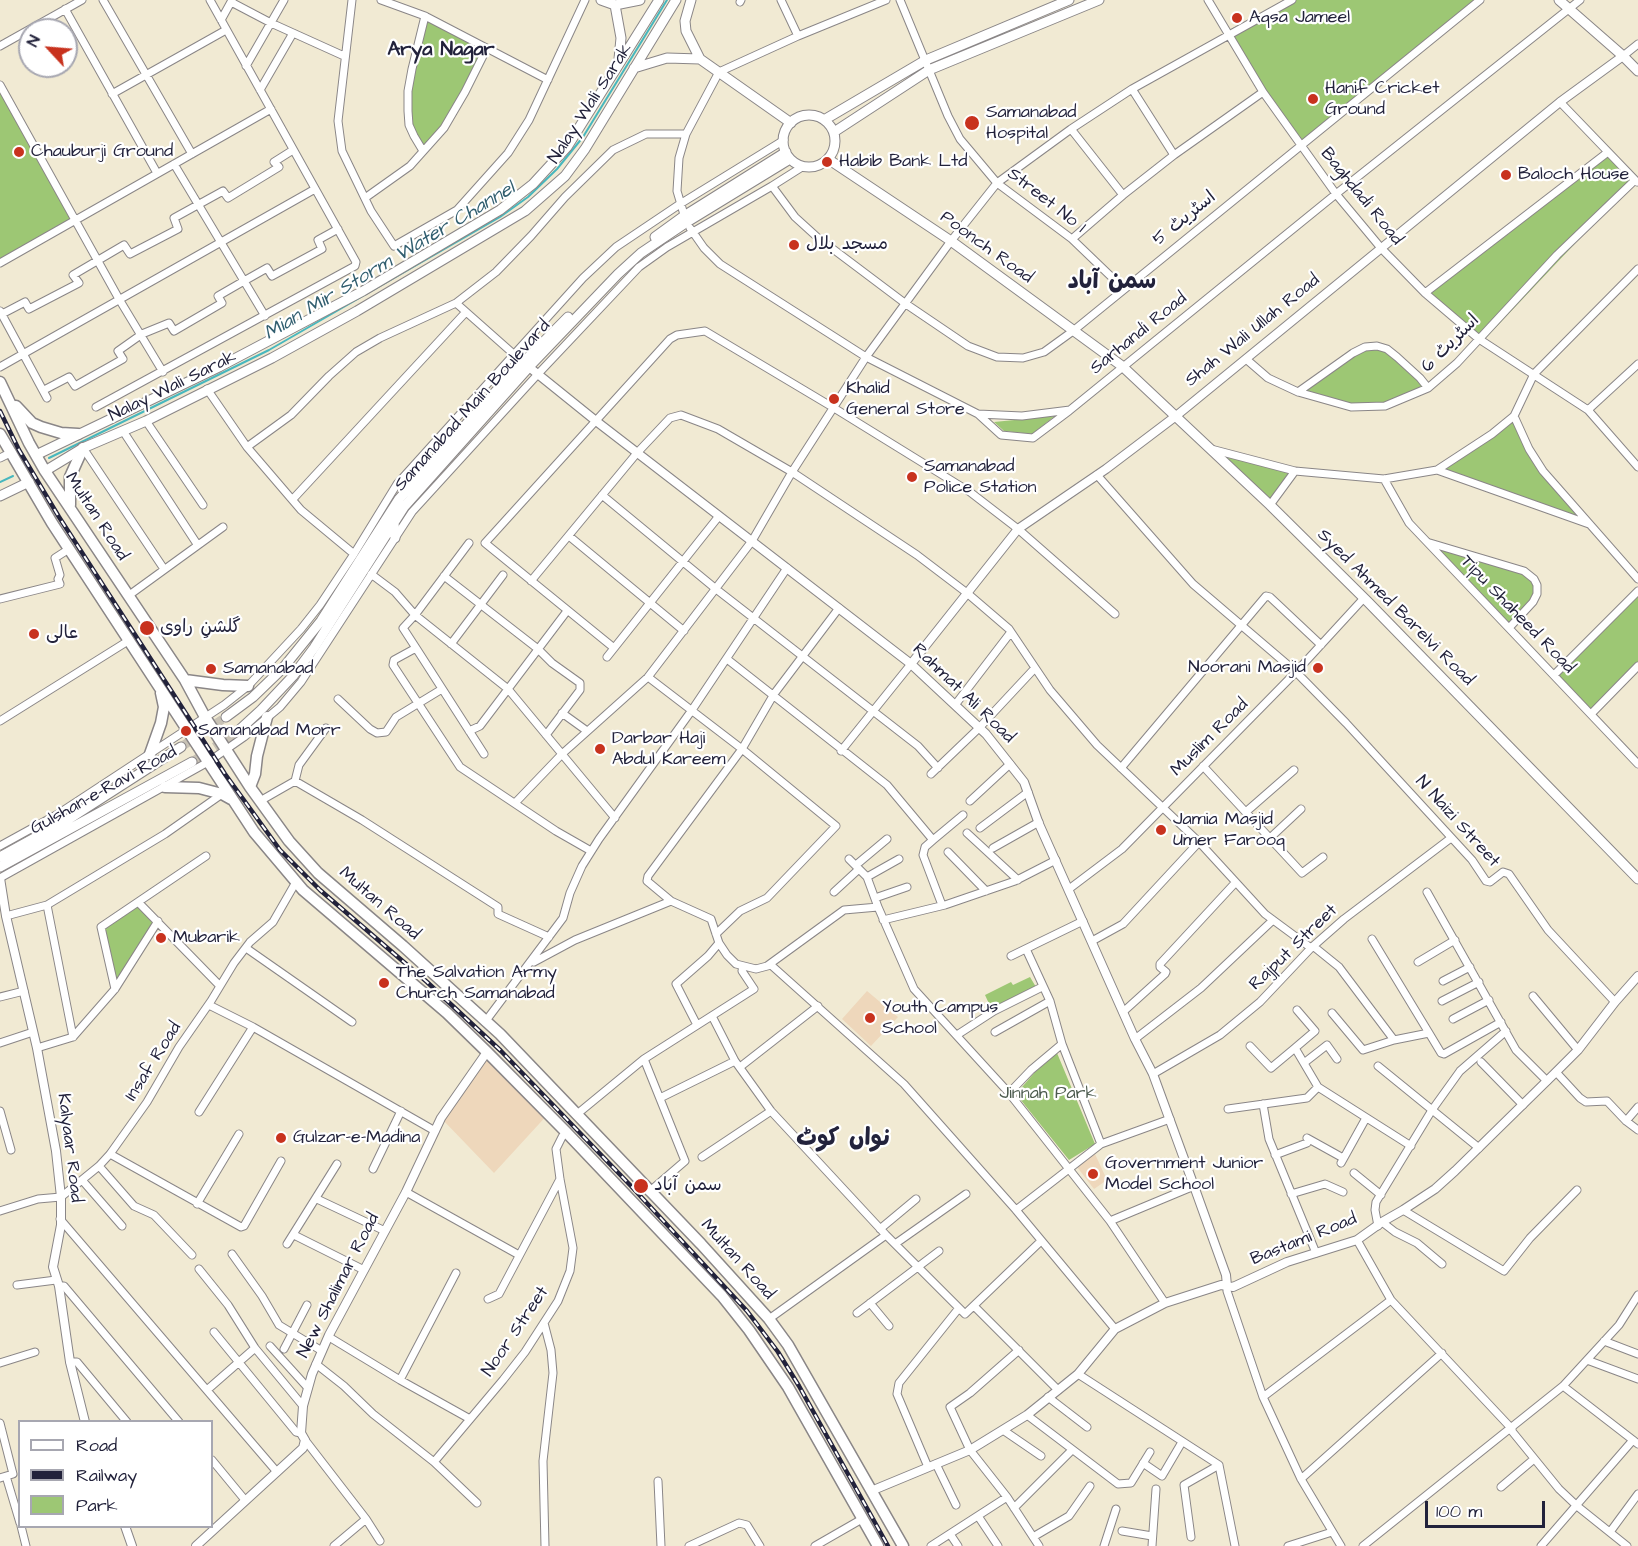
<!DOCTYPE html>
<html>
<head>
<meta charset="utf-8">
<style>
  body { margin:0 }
  #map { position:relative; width:1638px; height:1546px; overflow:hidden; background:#f1ead3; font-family:"Architects Daughter",sans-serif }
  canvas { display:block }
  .legend { position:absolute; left:18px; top:1420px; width:195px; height:108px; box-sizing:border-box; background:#fff; border:2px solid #a7a7b1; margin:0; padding:8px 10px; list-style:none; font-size:18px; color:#22223b }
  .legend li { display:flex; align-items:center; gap:12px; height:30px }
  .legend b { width:30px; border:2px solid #a7a7b1 }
  .north { position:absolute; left:18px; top:18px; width:60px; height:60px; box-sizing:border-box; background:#fff; border:2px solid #a7a7b1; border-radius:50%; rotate:296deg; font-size:16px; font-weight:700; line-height:24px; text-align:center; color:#22223b }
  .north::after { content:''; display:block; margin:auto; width:21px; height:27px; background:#c8321e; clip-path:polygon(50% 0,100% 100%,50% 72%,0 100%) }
  .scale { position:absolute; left:1425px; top:1501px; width:120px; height:27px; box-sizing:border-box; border:3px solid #22223b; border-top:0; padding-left:8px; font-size:18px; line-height:21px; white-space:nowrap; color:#22223b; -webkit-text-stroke:4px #fff; paint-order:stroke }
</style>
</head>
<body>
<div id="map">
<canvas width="1638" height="1546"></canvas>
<ul class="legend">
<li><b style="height:8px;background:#fff"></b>Road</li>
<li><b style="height:8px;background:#22223b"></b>Railway</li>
<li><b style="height:16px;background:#9dc774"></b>Park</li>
</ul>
<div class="north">N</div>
<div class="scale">100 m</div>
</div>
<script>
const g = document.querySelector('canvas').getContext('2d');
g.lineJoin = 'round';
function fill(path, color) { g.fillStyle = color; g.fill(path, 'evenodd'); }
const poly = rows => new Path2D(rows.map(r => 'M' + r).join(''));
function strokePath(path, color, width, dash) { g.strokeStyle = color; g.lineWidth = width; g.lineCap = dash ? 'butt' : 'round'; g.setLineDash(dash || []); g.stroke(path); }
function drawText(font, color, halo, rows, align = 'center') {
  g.font = font + ' "Architects Daughter","Playpen Sans Arabic",sans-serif'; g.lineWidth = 4.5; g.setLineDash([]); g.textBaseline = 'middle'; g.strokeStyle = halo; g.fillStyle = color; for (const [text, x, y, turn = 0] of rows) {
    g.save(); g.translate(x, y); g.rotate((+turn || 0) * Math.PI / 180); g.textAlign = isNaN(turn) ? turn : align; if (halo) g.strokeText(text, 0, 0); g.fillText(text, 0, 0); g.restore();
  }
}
fill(poly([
  [867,991,898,1017,871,1046,842,1019],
  [484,1048,550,1112,494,1173,441,1118],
  [1095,1154,1107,1180,1094,1189,1077,1167]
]), '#eed7bb');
fill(poly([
  [1288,0,1480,0,1300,144,1229,35,1229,30],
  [424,15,493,47,440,130,423,150,411,124,411,88],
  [0,85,75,219,0,260],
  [1608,152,1635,180,1483,341,1425,293],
  [1365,347,1387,349,1428,388,1385,406,1351,407,1298,392],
  [1515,413,1529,449,1591,525,1437,470],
  [1055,416,1032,434,1004,431,994,422],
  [1208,448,1295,471,1270,505],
  [1427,542,1524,571,1534,579,1537,594,1509,628],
  [1638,591,1638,668,1591,714,1554,675],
  [139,903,157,922,115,989,101,927],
  [1030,977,1036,987,991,1008,985,995,1011,982,1013,985],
  [1057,1053,1095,1144,1069,1160,1016,1094,1035,1072]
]), '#9dc774');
strokePath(poly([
  [49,458,269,350,500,217,528,197,557,169,583,137,667,0],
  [0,482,13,476]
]), '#47b7be', 2);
strokePath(poly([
  [181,747,226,717],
  [192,762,237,732]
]), '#c8c2b5', 9, [9, 4.5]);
const minor = poly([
  [103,0,192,154],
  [352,0,338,121,342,151,371,211,394,246,457,210,508,153,529,120,585,0],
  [381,0,425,16,548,80],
  [781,0,798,36],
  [900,0,948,116,960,139,971,152,997,183,1072,239,1124,289],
  [1208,0,1263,92,1336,194,1381,248,1425,293,1479,339,1588,410,1638,467],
  [231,2,271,23,344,56],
  [740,2,741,0],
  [65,9,157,173],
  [221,20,232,0],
  [0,46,82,0],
  [1623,56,1638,44],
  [246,66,284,0],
  [0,85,119,299,163,372],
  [1132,89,1174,155],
  [260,90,293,33],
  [112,94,226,30],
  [1560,102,1637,182],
  [1071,129,1123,195],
  [423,151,414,136,409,125,408,111,408,91,412,69,425,16],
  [174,164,265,316],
  [772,186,802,167],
  [365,198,410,166,444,128,465,92,487,48],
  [685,218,677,191,679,158,686,134,719,72,798,36,886,0],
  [690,228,704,248,720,264,866,357,978,414,1022,416,1070,410,1336,194,1580,0],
  [1072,239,1123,195,1174,155,1263,92],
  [0,263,271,109],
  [1638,269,1534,374,1514,416,1529,449,1543,471,1638,579],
  [1425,293,1608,152],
  [0,311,47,398],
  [2,314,25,302,29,309,79,283,73,275,124,245,130,254,178,229,174,218,223,191,228,198,279,167,274,162,293,150],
  [1246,359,1268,378,1298,392,1351,407,1385,406,1428,388,1457,363,1557,255,1635,180],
  [526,365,456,303,496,272,531,236,565,197,613,150,646,134,686,134],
  [0,367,315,189],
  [207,389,247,447,301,510,354,554],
  [44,390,69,377,75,386,123,359,118,351,142,334,169,323,174,331,222,303,218,296,244,281,267,268,272,276,322,249,318,240,338,229],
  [1298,392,1353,353,1365,347,1377,346,1387,349,1397,357,1420,378,1428,388],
  [96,407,355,266,356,262,210,0],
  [1588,410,1638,364],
  [978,414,1001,435,1033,438,1069,411],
  [146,421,203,505],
  [123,431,197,544],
  [247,447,291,415,329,376,356,352,380,338,456,303],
  [83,448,164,569],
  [1211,449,1295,471,1384,479,1437,470,1492,434,1514,416],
  [0,458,12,452],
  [1437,470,1589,524],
  [1097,475,1193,584,1296,672,1346,723,1472,860,1486,881,1490,882,1503,872,1509,874,1548,930,1615,1002],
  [1384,479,1409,523,1638,764],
  [602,495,716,589,918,746,938,768],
  [293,499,465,313],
  [1270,505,1295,471],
  [569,536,684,631],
  [469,543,415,615,508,689,567,611],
  [1430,543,1524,571,1534,579,1537,585,1537,594,1533,602,1509,628],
  [371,574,395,592,415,615,403,628,416,648],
  [444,576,538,649,552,663,580,683,580,690,546,735],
  [531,581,637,453,670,418,681,415,718,429,792,472,917,555,967,593,1009,629,1050,690,1097,745,1199,842,1265,914,1311,948],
  [128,596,223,527],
  [0,599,60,584,58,579,60,575,55,558,69,549],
  [839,608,774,694,742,749,648,876,647,881,671,901,711,919,719,943,727,955,736,964,756,969,771,965,904,1084,1016,1210,1115,1329],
  [451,644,503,575],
  [614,648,485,543,670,339,677,335,705,331,834,408,970,492,1018,529,1115,614],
  [607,657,719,516],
  [727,659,887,785,933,840,925,847,923,855,942,905],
  [1554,675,1638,591],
  [648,677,742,749,836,826,767,898,740,911,716,934],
  [338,699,370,729,377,733,386,732,396,717,442,689],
  [955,705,1011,632],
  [562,713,587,731],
  [1591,714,1638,666],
  [0,721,128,641],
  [469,731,480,726,508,689,615,818],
  [841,751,911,664],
  [484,754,416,648,394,660,393,665,460,767,556,831,591,851],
  [1203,766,1302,873,1323,857],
  [1121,768,1266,596,1270,597,1321,645],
  [931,774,979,728,1035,668],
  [295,781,299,765,326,728],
  [260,801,295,781,362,820,498,907,498,914,549,937],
  [970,801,1010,764],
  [515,803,562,754,648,677,752,541,792,472,866,357,951,241,997,183,1071,129,1132,89,1292,0],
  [1247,811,1294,770],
  [980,828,1028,792],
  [967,833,1018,880],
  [1270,838,1301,809],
  [933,840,963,815],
  [0,846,58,814,224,705,248,686,301,629,320,605,354,554,397,484,583,278,616,247,680,204,784,140],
  [993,848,1039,822],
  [948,852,986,891],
  [849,859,867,877,878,907],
  [856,865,887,839],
  [867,877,899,859],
  [0,878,208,762,244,737,280,707,301,682,412,512,538,374,639,267,667,247,772,186,795,217,817,237,906,304,968,346,997,357,1023,358,1044,352,1073,331,1480,0],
  [1069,889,1122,849,1296,672,1364,598],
  [834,892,859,869],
  [1427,892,1516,1050,1547,1081],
  [875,898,907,887],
  [139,903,220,986],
  [6,916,47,905],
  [883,920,945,905,1015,881,1056,860],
  [1372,939,1429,1033],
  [1092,941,1123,924,1199,842],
  [1313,946,1339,967,1394,1040,1429,1033,1441,1053,1444,1054,1501,1022],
  [246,948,352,1022],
  [1026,949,1050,1001,1062,1044,1101,1144],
  [1011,956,1083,921],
  [534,962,575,940,671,901],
  [1418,962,1455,940],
  [767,966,844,910,878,907,914,989,1009,1093],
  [1443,981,1470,967],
  [115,989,101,927,206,856],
  [1533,996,1578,1050],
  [0,997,24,991],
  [1442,1001,1479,982],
  [209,1005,253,1027,435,1131],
  [1297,1010,1315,1031,1295,1048,1318,1087,1411,1146],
  [1123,1012,1165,974,1166,972,1160,967,1160,964,1235,883],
  [1332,1013,1363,1050,1394,1040],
  [712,1016,735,1061,771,1111,886,1235,965,1314,1041,1241],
  [1453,1019,1489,1000],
  [485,1022,563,918,570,893,582,866,599,839,692,710,787,568],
  [697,1025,676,984,708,956,719,943],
  [995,1032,1050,1001],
  [957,1035,994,1011,1042,987],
  [73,1037,47,905,165,834,222,794],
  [1135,1039,1201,988,1273,920],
  [0,1043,33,1032],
  [1062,1044,1031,1070,1009,1093,1110,1221,1165,1303],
  [1250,1046,1271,1068,1295,1048],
  [37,1048,73,1037,115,989,158,921],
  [644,1059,685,1161,649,1192],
  [1481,1062,1523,1105],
  [1304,1063,1327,1045,1337,1059],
  [1378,1066,1479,1148],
  [740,1067,818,1006],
  [1556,1072,1580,1098,1586,1102,1607,1101,1626,1121,1638,1130],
  [1153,1074,1220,1035,1260,1002,1311,948,1344,919,1451,838],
  [660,1098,735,1061],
  [1263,1104,1269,1139,1316,1253],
  [1228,1109,1307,1098,1318,1087],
  [0,1111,11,1150],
  [199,1112,253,1027],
  [576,1115,644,1059,754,989,742,971,743,966],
  [1626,1121,1638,1107],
  [1307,1138,1343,1158],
  [110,1154,241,1227,244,1226,281,1161],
  [1275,1155,1307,1143],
  [702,1157,771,1111],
  [1341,1163,1366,1118],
  [99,1166,134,1206,154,1215,192,1255],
  [373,1169,401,1111],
  [1354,1173,1381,1195],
  [82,1180,122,1226],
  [406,1192,519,1255],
  [1291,1194,1325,1184,1343,1192],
  [317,1199,385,1231],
  [197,1204,239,1134],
  [1016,1210,1101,1144,1170,1119],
  [1403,1210,1504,1271,1530,1238,1577,1190],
  [0,1211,38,1199,61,1197,99,1166,110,1154,147,1102,179,1047,211,1001,234,963,250,942,273,922,296,882],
  [60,1219,277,1472],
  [1110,1221,1194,1186],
  [1382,1222,1395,1232,1417,1243,1442,1264],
  [1378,1226,1375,1210,1376,1202,1432,1110,1460,1071,1506,1031],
  [880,1229,916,1199],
  [294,1235,364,1270],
  [1357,1240,1391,1300,1512,1429],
  [287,1244,337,1164],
  [895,1244,966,1194],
  [232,1254,262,1296,279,1325,322,1351],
  [199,1269,228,1305,255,1348,303,1406],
  [17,1285,56,1280],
  [59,1286,64,1286,179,1422],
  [1227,1286,1227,1291,1263,1397,1301,1479,1341,1546],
  [488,1299,499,1294,560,1179],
  [870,1303,889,1326],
  [974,1306,1058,1390],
  [857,1313,939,1251],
  [769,1319,886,1235],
  [544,1323,551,1350,553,1373,543,1461,545,1546],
  [214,1332,296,1432,301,1433],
  [329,1337,400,1380,470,1419],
  [1604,1341,1638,1354],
  [270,1346,308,1388],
  [284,1349,307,1305],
  [1019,1350,970,1393,950,1407,970,1450,1007,1497,1039,1546],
  [1587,1360,1638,1379],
  [70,1362,77,1362,127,1422],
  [0,1363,35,1352],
  [316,1364,344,1386,373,1414,434,1462,477,1503],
  [1078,1374,1219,1465,1235,1546],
  [400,1380,456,1273],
  [1563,1386,1638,1444],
  [207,1390,255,1348],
  [1048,1397,1087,1427],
  [1263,1397,1391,1300],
  [1027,1415,1118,1484,1131,1483,1150,1452],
  [0,1423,13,1474,0,1478],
  [1003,1430,1041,1456],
  [1511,1430,1559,1489,1577,1506,1627,1546],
  [305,1440,366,1519,380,1541],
  [212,1460,245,1500],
  [434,1462,503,1380,525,1352,558,1301,570,1271,573,1248,560,1179,556,1149,562,1137,566,1132],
  [1143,1463,1162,1476,1182,1442],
  [936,1464,956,1505],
  [928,1467,897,1394,899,1383,959,1308],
  [6,1476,20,1523],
  [1301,1479,1442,1353],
  [658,1481,661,1546],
  [1501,1487,1534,1459],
  [1014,1508,1072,1450],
  [978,1516,998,1546],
  [21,1526,26,1546],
  [1122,1531,1152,1536],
  [1610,1532,1638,1494],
  [950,1534,958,1546],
  [1033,1537,1069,1516,1090,1486],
  [1191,1537,1184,1485,1219,1465],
  [334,1546,366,1519],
  [689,1546,739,1523,747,1525,760,1546],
  [815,1546,862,1519],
  [931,1546,1007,1497],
  [1104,1546,1116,1509],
  [1152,1546,1156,1489],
  [1288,1546,1332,1532],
  [1363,1546,1563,1386,1619,1325,1638,1295],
  [1541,1546,1633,1440]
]);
const tertiary = poly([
  [529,367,596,421,911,664,986,734,1024,782,1039,824,1135,1039,1153,1074,1194,1186,1226,1275,1227,1286],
  [911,664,1018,529,1106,469,1176,416,1560,102,1623,56],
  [0,878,6,916,37,1048,56,1151,61,1197,61,1225,53,1267,59,1286,70,1362,85,1422],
  [871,1491,970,1450,1027,1415,1078,1374,1115,1329,1165,1303,1221,1285,1233,1287,1287,1262,1357,1240,1382,1222,1403,1210,1435,1189,1455,1171,1556,1072,1578,1050,1615,1002,1638,976],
  [125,1526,132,1546],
  [196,1546,303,1448,305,1440,301,1433,303,1406,312,1374,329,1335,406,1192,441,1118,487,1052]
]);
const secondary = poly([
  [601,0,615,5,640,0],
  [691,0,685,21,686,31,700,59,791,123],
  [1559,0,1623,56,1638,71],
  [615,5,621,38,619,59],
  [634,68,667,58,700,59],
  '783 141a26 26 0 1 1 52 0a26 26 0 1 1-52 0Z',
  [824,120,926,60,1069,0],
  [834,132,929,70,1099,0],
  [828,159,951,241,1122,366,1270,505,1368,602,1638,879],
  [655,237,684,216,786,152],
  [36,455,219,367,363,291,500,210,533,184,567,147,659,0],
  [45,471,83,448,146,421,272,358,357,311,525,211,565,176,585,149,676,0],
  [0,496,29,482],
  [394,522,395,538],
  [226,717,253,697,283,668,321,621,399,499,506,380,568,317],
  [237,732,261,710,293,676,314,648,404,507,529,367,618,274,641,253,687,222,790,159],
  [0,857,69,819,181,747],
  [0,867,192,762]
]);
const primary = poly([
  [0,382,29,443,45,471,185,680,205,717,250,787,289,841,318,873,403,946,500,1034,701,1244,769,1319,788,1345,903,1546],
  [16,406,32,423,41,427,61,433,78,434],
  [0,434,52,523,254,832,303,890,447,1013,487,1052,566,1132,722,1296,749,1330,788,1387,878,1546],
  [70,505,70,477,83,448],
  [185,680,223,685,248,686],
  [150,754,161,723,164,707,161,693],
  [165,787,199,788,222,794,231,799],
  [250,787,255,774,257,756,267,717]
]);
strokePath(minor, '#8a8687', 9);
strokePath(tertiary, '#8a8687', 10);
strokePath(secondary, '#8a8687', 11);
strokePath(primary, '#8a8687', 13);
strokePath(minor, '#fff', 7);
strokePath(tertiary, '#fff', 8);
strokePath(secondary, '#fff', 9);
strokePath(primary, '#fff', 10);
const rail = poly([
  [0,411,19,450,59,517,225,774,280,850,320,890,427,982,501,1051,631,1186,747,1311,778,1352,799,1386,888,1546]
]);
strokePath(rail, '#22223b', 4.5);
strokePath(rail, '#fff', 2, [7]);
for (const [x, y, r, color] of [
  [1237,18,6,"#c8321e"],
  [1313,99,6,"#c8321e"],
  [972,123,8,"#c8321e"],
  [19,152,6,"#c8321e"],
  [827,162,6,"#c8321e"],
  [1506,175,6,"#c8321e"],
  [794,245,6,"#c8321e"],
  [834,399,6,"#c8321e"],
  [912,477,6,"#c8321e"],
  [147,628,8,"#c8321e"],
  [34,634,6,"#c8321e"],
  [1318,668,6,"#c8321e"],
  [211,669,6,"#c8321e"],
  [186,731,6,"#c8321e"],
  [600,749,6,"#c8321e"],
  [1161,830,6,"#c8321e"],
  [161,938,6,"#c8321e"],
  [384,983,6,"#c8321e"],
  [870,1018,6,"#c8321e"],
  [281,1138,6,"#c8321e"],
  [1093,1174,6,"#c8321e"],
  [641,1186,8,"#c8321e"]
]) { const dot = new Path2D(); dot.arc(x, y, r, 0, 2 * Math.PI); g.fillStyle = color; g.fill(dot); strokePath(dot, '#fff', 2); }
drawText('18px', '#22223b', '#fff', [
  ["Aqsa Jameel",1249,18],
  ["Hanif Cricket",1325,89],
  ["Ground",1325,110],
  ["Samanabad",986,113],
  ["Hospital",986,134],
  ["Chauburji Ground",31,152],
  ["Habib Bank Ltd",839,162],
  ["Baloch House",1518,175],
  ["مسجد بلال",806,245],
  ["Khalid",846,389],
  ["General Store",846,410],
  ["Samanabad",924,467],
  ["Police Station",924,488],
  ["گلشنِ راوی",160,628],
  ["عالی",46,634],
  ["Noorani Masjid",1306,668,"right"],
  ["Samanabad",223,669],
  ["Samanabad Morr",198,731],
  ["Darbar Haji",612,739],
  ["Abdul Kareem",612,760],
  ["Jamia Masjid",1173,820],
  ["Umer Farooq",1173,841],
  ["Mubarik",173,938],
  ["The Salvation Army",396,973],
  ["Church Samanabad",396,994],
  ["Youth Campus",882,1008],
  ["School",882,1029],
  ["Gulzar-e-Madina",293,1138],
  ["Government Junior",1105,1164],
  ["Model School",1105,1185],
  ["سمن آباد",654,1186]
], 'left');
drawText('18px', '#22223b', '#fff', [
  ["Nalay Wali Sarak",591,104,-57],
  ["Baghdadi Road",1361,197,51],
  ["Street No 1",1046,201,38],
  ["اسٹریٹ 5",1185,219,-39],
  ["Poonch Road",986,248,36],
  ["Shah Wali Ullah Road",1253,331,-39],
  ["Sarhandi Road",1139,334,-39],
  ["اسٹریٹ 6",1451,344,-45],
  ["Nalay Wali Sarak",173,387,-26],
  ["Samanabad Main Boulevard",473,406,-48],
  ["Multan Road",96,517,57],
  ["Syed Ahmed Barelvi Road",1395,608,45],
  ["Tipu Shaheed Road",1517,615,46],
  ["Rahmat Ali Road",963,694,44],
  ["Muslim Road",1210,738,-45],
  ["Gulshan-e-Ravi Road",104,791,-29],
  ["N Naizi Street",1457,822,48],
  ["Multan Road",379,904,41],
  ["Rajput Street",1294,948,-44],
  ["Insaf Road",154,1062,-58],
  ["Kalyaar Road",69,1148,83],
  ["Bastami Road",1304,1240,-22],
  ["Multan Road",737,1260,48],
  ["New Shalimar Road",339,1286,-63],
  ["Noor Street",516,1332,-56]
]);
drawText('18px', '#4d5c4f', '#fff', [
  ["Jinnah Park",1048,1094]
]);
drawText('bold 20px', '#22223b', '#fff', [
  ["Arya Nagar",441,51]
]);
drawText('italic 20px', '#315e6f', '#fff', [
  ["Mian Mir Storm Water Channel",390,262,-31]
]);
drawText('bold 24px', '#22223b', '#fff', [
  ["سمن آباد",1112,283],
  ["نواں کوٹ",844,1140]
]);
</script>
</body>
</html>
